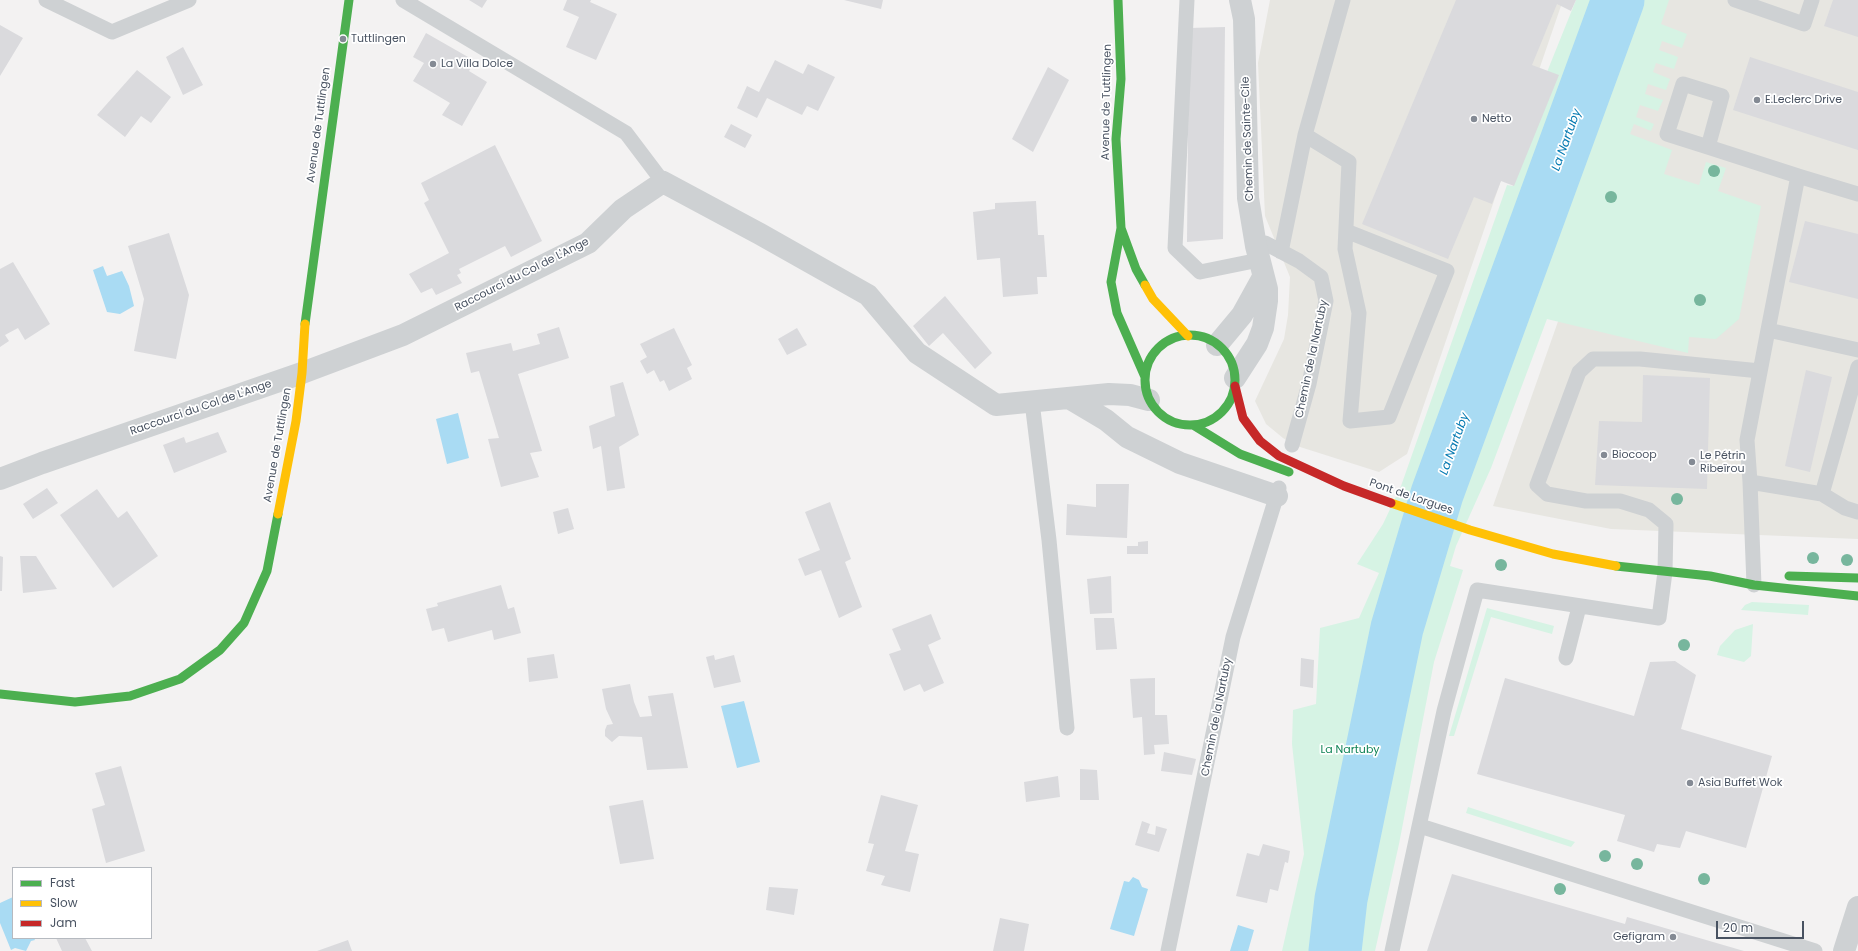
<!DOCTYPE html>
<html>
<head>
<meta charset="utf-8">
<style>
  body { margin:0 }
  #map { position:relative; width:1858px; height:951px; overflow:hidden; background:#f3f2f2; font-family:Poppins,sans-serif }
  canvas { display:block }
  .legend { position:absolute; left:12px; top:867px; width:140px; height:72px; box-sizing:border-box; background:#fff; border:1px solid #b6bac0; margin:0; padding:5px 7px; list-style:none; font-size:12px; color:#485261 }
  .legend li { display:flex; align-items:center; gap:8px; height:20px }
  .legend b { width:20px; border:1px solid #b6bac0 }
  .scale { position:absolute; left:1716px; top:921px; width:88px; height:18px; box-sizing:border-box; border:2px solid #485261; border-top:0; padding-left:5px; font-size:12px; line-height:14px; white-space:nowrap; color:#485261; -webkit-text-stroke:3px #fff; paint-order:stroke }
</style>
</head>
<body>
<div id="map">
<canvas width="1858" height="951"></canvas>
<ul class="legend">
<li><b style="height:5px;background:#4caf50"></b>Fast</li>
<li><b style="height:5px;background:#ffc107"></b>Slow</li>
<li><b style="height:5px;background:#c62828"></b>Jam</li>
</ul>
<div class="scale">20 m</div>
</div>
<script>
const g = document.querySelector('canvas').getContext('2d');
g.lineJoin = 'round';
function fill(path, color) { g.fillStyle = color; g.fill(path, 'evenodd'); }
const poly = rows => new Path2D(rows.map(r => 'M' + r).join(''));
function strokePath(path, color, width, dash) { g.strokeStyle = color; g.lineWidth = width; g.lineCap = dash ? 'butt' : 'round'; g.setLineDash(dash || []); g.stroke(path); }
function drawText(font, color, halo, rows, align = 'center') {
  g.font = font + ' Poppins,sans-serif'; g.lineWidth = 3.5; g.setLineDash([]); g.textBaseline = 'middle'; g.strokeStyle = halo; g.fillStyle = color; for (const [text, x, y, turn = 0] of rows) {
    g.save(); g.translate(x, y); g.rotate((+turn || 0) * Math.PI / 180); g.textAlign = isNaN(turn) ? turn : align; if (halo) g.strokeText(text, 0, 0); g.fillText(text, 0, 0); g.restore();
  }
}
fill(poly([
  [1270,0,1563,0,1407,454,1379,472,1297,446,1283,438,1266,424,1255,401,1284,339,1288,315,1290,277,1265,216,1258,63],
  [1667,0,1858,0,1858,539,1611,529,1493,506,1623,137]
]), '#e7e6e1');
fill(poly([
  [1576,0,1669,0,1661,24,1687,34,1682,48,1662,41,1659,50,1678,57,1674,69,1656,63,1653,72,1670,79,1666,90,1648,84,1645,94,1663,100,1658,111,1640,105,1636,117,1654,124,1651,131,1634,124,1630,134,1672,150,1664,174,1699,185,1706,162,1726,168,1718,191,1761,206,1739,319,1716,339,1689,337,1688,353,1547,319,1491,468,1456,546,1450,566,1463,570,1434,662,1399,844,1375,951,1282,951,1304,854,1292,744,1293,710,1316,704,1320,628,1359,618,1379,573,1357,564,1383,524,1401,486,1507,185,1513,186,1558,76,1547,72],
  [1752,602,1809,605,1808,615,1741,610,1745,605],
  [1487,608,1554,626,1552,634,1491,617,1454,736,1449,736],
  [1753,624,1751,656,1744,662,1717,655,1720,646,1735,630],
  [1468,807,1575,842,1571,847,1466,813]
]), '#d6f3e4');
fill(poly([
  [103,266,107,276,122,271,129,286,134,306,120,314,107,312,93,270],
  [458,413,469,458,447,464,436,419],
  [744,701,760,762,737,768,721,706],
  [1133,877,1139,880,1142,887,1148,889,1134,936,1110,929,1124,881,1129,882],
  [13,897,13,938,34,938,35,940,31,941,26,951,15,948,11,950,0,923,0,903],
  [1238,925,1254,930,1248,951,1230,951]
]), '#a9dbf3');
strokePath(poly([
  [1335,951,1341,899,1397,628,1437,494,1618,0]
]), '#a9dbf3', 53);
fill(poly([
  [469,0,487,0,482,8],
  [567,0,591,0,590,2,617,14,596,60,566,47,579,17,563,10],
  [844,0,883,0,881,9],
  [1456,0,1576,0,1571,11,1557,4,1532,65,1559,75,1514,186,1501,181,1492,204,1474,197,1448,259,1362,224],
  [1833,0,1858,0,1858,37,1824,26],
  [0,25,23,38,0,76],
  [1225,27,1223,239,1187,242,1189,28],
  [426,33,475,61,469,71,487,82,462,126,442,115,450,103,413,81,424,63,413,57],
  [183,47,203,85,183,95,166,57],
  [1750,57,1858,92,1858,150,1733,110],
  [775,60,803,74,808,64,835,77,818,111,807,106,802,115,767,98,757,118,737,108,747,86,759,92],
  [1048,67,1069,80,1033,152,1012,139],
  [137,70,171,97,151,123,141,116,125,137,97,115],
  [731,124,752,135,745,148,724,137],
  [495,145,542,241,511,257,505,246,459,269,461,273,457,275,462,283,436,295,432,288,421,293,409,274,449,253,424,203,429,200,421,183],
  [1036,201,1038,235,1044,235,1047,277,1037,277,1038,294,1003,297,1000,258,977,260,973,212,995,209,995,203],
  [1805,221,1858,234,1858,299,1789,282],
  [169,233,189,295,176,359,134,351,144,299,128,246],
  [13,262,50,324,25,340,18,328,5,335,9,341,0,347,0,269],
  [945,296,992,353,975,369,943,333,929,346,913,326],
  [559,327,569,358,518,374,542,451,530,453,539,477,501,487,488,439,499,438,479,371,471,373,466,353,511,343,513,351,540,344,537,334],
  [674,328,692,365,687,368,692,379,669,391,664,380,660,382,654,370,647,374,640,361,647,357,640,344],
  [797,328,807,345,787,355,778,339],
  [1806,370,1832,377,1810,472,1785,466],
  [1643,375,1710,378,1707,489,1595,485,1599,421,1642,422],
  [623,382,639,435,619,447,625,488,607,491,601,446,593,449,589,426,615,416,610,386],
  [218,432,227,452,174,473,163,445,184,437,186,443],
  [1096,484,1129,484,1127,538,1066,535,1067,504,1096,507],
  [47,488,58,503,33,519,23,504],
  [97,489,118,518,127,511,158,556,113,588,60,515],
  [830,502,851,559,845,562,862,607,839,618,821,570,805,576,798,559,820,550,805,512],
  [568,508,574,529,558,534,553,512],
  [1148,541,1148,554,1127,554,1127,546,1138,546,1138,542],
  [0,556,3,557,2,591,0,591],
  [20,556,36,556,57,589,23,593],
  [1111,576,1112,613,1090,614,1087,579],
  [501,585,508,609,514,607,521,633,494,640,492,630,448,642,444,628,432,631,426,609,438,606,437,603],
  [931,614,941,639,928,645,944,683,924,692,920,684,904,691,889,654,901,650,892,629],
  [1094,618,1114,618,1117,649,1096,650],
  [554,654,558,678,529,682,527,658],
  [714,655,715,660,734,655,741,682,714,688,706,657],
  [1301,658,1314,660,1313,688,1300,686],
  [1675,661,1696,675,1681,729,1772,756,1746,848,1686,831,1680,848,1657,844,1654,852,1617,841,1625,815,1477,774,1505,678,1634,716,1650,662],
  [1155,678,1155,715,1167,715,1169,744,1154,745,1155,754,1144,755,1142,717,1133,718,1130,679],
  [630,684,634,702,640,717,652,716,648,696,673,693,688,768,647,770,642,737,619,736,612,742,605,736,605,730,607,725,613,724,606,709,602,689],
  [1164,752,1196,759,1192,775,1161,771],
  [121,766,145,851,106,863,92,809,105,805,95,773],
  [1080,769,1097,770,1099,800,1080,800],
  [1058,776,1060,797,1026,802,1024,782],
  [881,795,918,805,905,851,919,854,910,892,881,885,885,876,866,871,874,844,868,843],
  [643,800,654,859,620,864,609,806],
  [1142,821,1150,824,1147,833,1155,835,1156,826,1167,829,1159,852,1135,845],
  [1263,844,1290,851,1288,863,1285,862,1278,891,1270,889,1267,903,1236,896,1247,853,1259,856],
  [1452,874,1625,924,1627,917,1744,951,1427,951],
  [769,887,798,889,794,915,766,910],
  [1000,918,1029,924,1024,951,993,951],
  [56,938,85,938,92,951,62,951],
  [348,940,352,951,317,951]
]), '#dadadd');
strokePath(poly([
  [46,0,112,32,189,0],
  [403,0,626,133,663,182],
  [1187,0,1175,248,1200,272,1259,260],
  [1735,0,1804,24,1812,0],
  [1305,135,1349,162,1345,249,1359,313,1350,421,1389,417,1447,271,1346,231],
  [1708,147,1722,96,1683,84,1667,134,1708,147,1798,176],
  [1256,246,1265,243,1299,261,1321,277,1326,301,1309,384,1292,445],
  [1281,252,1305,135,1343,0],
  [1768,330,1798,176,1858,194],
  [1032,402,1049,540,1067,728],
  [1750,482,1747,440,1768,330,1858,350],
  [1822,494,1858,367],
  [1754,585,1750,482,1822,494,1845,508,1858,512],
  [1566,658,1579,607],
  [1420,826,1815,951],
  [1168,951,1233,637,1279,488],
  [1392,951,1444,711,1477,590,1659,618,1665,572,1666,524,1649,510,1620,501,1586,501,1547,494,1537,485,1579,372,1593,359,1640,359,1760,371]
]), '#ced1d3', 15);
strokePath(poly([
  [1217,345,1242,315,1263,277],
  [1235,378,1257,344,1263,328,1267,301,1267,289,1256,246,1248,198,1244,19,1240,0],
  [1069,398,1106,420,1127,437,1180,463,1277,496],
  [0,479,42,463,302,373,403,335,588,243,623,209,663,182,760,234,868,295,917,353,996,405,1109,394,1130,395,1149,400],
  [1844,951,1858,907]
]), '#ced1d3', 22);
strokePath(poly([
  [1118,0,1121,79,1116,139,1121,228,1136,269,1145,285],
  [1121,228,1111,282,1117,313,1145,377],
  [305,324,349,0],
  '1145 380a45 45 0 1 1 90 0a45 45 0 1 1-90 0Z',
  [1193,425,1240,454,1289,472],
  [1616,566,1710,576,1754,585,1858,596],
  [1789,576,1858,578],
  [0,694,75,702,130,696,180,679,220,650,244,623,267,571,278,514]
]), '#4caf50', 9);
strokePath(poly([
  [1145,285,1153,299,1188,336],
  [1391,503,1470,530,1553,554,1616,566],
  [278,514,296,421,302,373,305,324]
]), '#ffc107', 9);
strokePath(poly([
  [1235,386,1243,418,1260,441,1279,456,1344,486,1391,503]
]), '#c62828', 9);
g.fillStyle = '#77b69d';
for (const [x, y] of [
  [1714,171],
  [1611,197],
  [1700,300],
  [1677,499],
  [1813,558],
  [1847,560],
  [1501,565],
  [1684,645],
  [1605,856],
  [1637,864],
  [1704,879],
  [1560,889]
]) { g.beginPath(); g.arc(x, y, 6, 0, 2 * Math.PI); g.fill(); }
for (const [x, y, r, color] of [
  [343,39,4,"#848a94"],
  [433,64,4,"#848a94"],
  [1757,100,4,"#848a94"],
  [1474,119,4,"#848a94"],
  [1604,455,4,"#848a94"],
  [1692,462,4,"#848a94"],
  [1690,783,4,"#848a94"],
  [1673,937,4,"#848a94"]
]) { const dot = new Path2D(); dot.arc(x, y, r, 0, 2 * Math.PI); g.fillStyle = color; g.fill(dot); strokePath(dot, '#fff', 1.5); }
drawText('11px', '#485261', '#fff', [
  ["Tuttlingen",351,39],
  ["La Villa Dolce",441,64],
  ["E.Leclerc Drive",1765,100],
  ["Netto",1482,119],
  ["Biocoop",1612,455],
  ["Le Pétrin",1700,456],
  ["Ribeïrou",1700,469],
  ["Asia Buffet Wok",1698,783],
  ["Gefigram",1665,937,"right"]
], 'left');
drawText('11px', '#485261', '#fff', [
  ["Avenue de Tuttlingen",1107,102,-89],
  ["Avenue de Tuttlingen",319,125,-82],
  ["Chemin de Sainte-Cile",1248,139,-92],
  ["Raccourci du Col de L'Ange",522,275,-27],
  ["Chemin de la Nartuby",1312,359,-78],
  ["Raccourci du Col de L'Ange",201,408,-19],
  ["Avenue de Tuttlingen",278,445,-80],
  ["Pont de Lorgues",1411,497,19],
  ["Chemin de la Nartuby",1217,717,-79]
]);
drawText('11px', '#118457', '#fff', [
  ["La Nartuby",1350,750]
]);
drawText('italic 12px', '#0379b1', '#fff', [
  ["La Nartuby",1567,140,-70],
  ["La Nartuby",1455,444,-70]
]);
</script>
</body>
</html>
